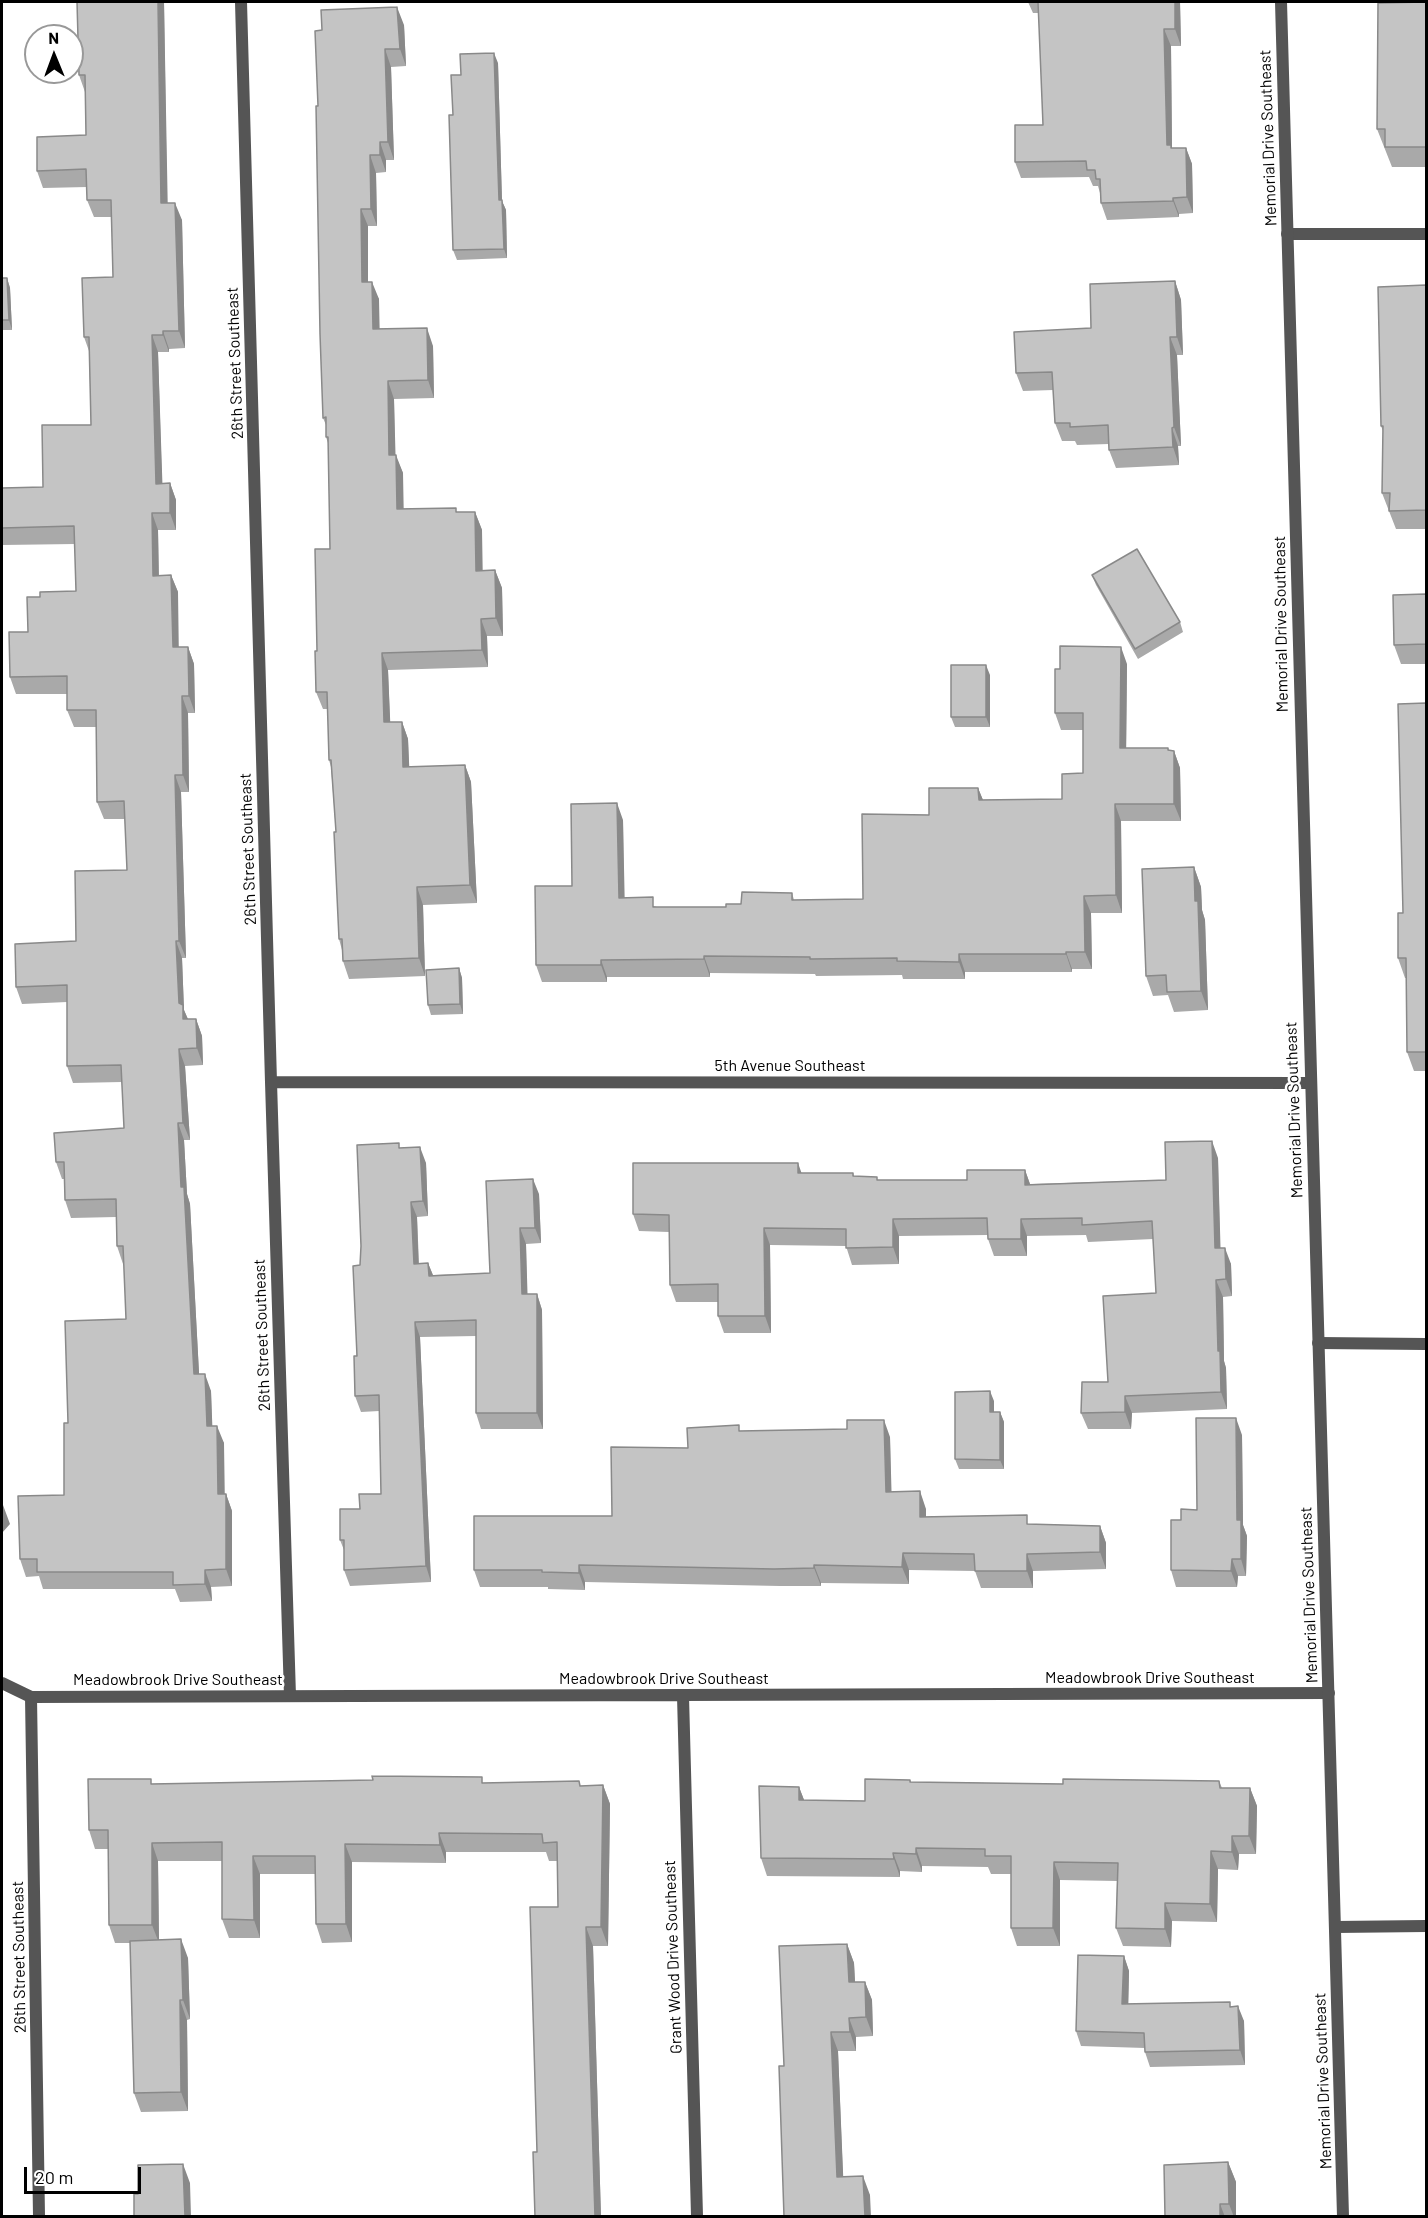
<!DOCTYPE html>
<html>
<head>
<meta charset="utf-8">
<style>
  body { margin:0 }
  #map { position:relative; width:1428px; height:2218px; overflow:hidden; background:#fff; font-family:Barlow,sans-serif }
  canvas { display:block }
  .frame { position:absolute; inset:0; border:3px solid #000; pointer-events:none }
  .north { position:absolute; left:24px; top:24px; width:60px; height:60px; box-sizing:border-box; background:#fff; border:2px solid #999; border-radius:50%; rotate:359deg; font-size:16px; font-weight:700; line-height:24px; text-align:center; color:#000 }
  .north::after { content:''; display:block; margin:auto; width:21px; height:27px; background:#000; clip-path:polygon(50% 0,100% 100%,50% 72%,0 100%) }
  .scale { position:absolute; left:24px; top:2167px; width:117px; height:27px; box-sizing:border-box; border:3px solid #000; border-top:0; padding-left:8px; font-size:18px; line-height:21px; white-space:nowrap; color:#000; -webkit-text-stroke:4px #fff; paint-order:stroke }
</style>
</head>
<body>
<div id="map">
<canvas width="1428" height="2218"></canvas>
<div class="frame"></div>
<div class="north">N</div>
<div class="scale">20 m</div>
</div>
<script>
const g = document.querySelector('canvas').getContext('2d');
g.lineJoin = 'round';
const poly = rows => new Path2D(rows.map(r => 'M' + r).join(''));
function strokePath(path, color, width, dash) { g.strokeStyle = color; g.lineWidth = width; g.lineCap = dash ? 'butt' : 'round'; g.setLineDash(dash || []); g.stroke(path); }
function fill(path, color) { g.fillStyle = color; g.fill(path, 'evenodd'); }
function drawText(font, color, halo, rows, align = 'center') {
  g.font = font + ' Barlow,sans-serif'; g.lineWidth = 5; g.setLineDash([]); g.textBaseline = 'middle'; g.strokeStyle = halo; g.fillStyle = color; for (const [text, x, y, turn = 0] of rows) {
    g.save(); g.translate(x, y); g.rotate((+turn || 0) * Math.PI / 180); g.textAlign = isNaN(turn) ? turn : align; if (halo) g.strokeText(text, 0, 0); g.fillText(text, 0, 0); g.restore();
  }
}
strokePath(poly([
  [241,2,271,1082,290,1696],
  [1287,234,1426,234],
  [271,1082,1310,1083],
  [1318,1343,1426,1344],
  [2,1683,31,1697,1329,1693],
  [683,1696,697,2216],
  [31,1697,39,2216],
  [1335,1927,1426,1926]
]), '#555', 12);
strokePath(poly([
  [1281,2,1343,2216]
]), '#555', 12);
fill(poly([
  [77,2,164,2,167,203,182,220,185,348,169,349,169,352,158,352,162,483,170,483,176,500,176,530,158,530,159,576,171,575,178,592,178,647,188,647,194,664,195,713,188,713,189,792,181,792,186,958,182,958,184,1010,188,1019,196,1019,202,1036,203,1065,185,1066,190,1140,184,1140,187,1194,190,1204,199,1374,211,1391,212,1426,224,1443,224,1494,226,1494,232,1511,232,1586,211,1587,212,1601,180,1602,175,1589,43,1589,39,1576,26,1577,20,1559,64,1495,68,1423,126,1319,124,1264,123,1264,117,1246,116,1217,71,1218,65,1200,64,1179,62,1179,56,1162,124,1128,122,1082,73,1083,67,1066,67,1002,22,1004,16,987,76,941,127,870,125,819,104,819,97,802,96,727,74,727,67,710,67,694,16,694,10,677,28,632,40,597,76,591,75,544,2,545,2,488,43,487,91,425,89,351,84,337,113,277,112,217,94,217,87,200,87,187,43,188,37,171,86,135,85,92,79,75],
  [1028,2,1180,2,1181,46,1171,46,1172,148,1186,148,1192,164,1193,213,1179,214,1179,217,1107,220,1101,203,1100,193,1098,186,1093,186,1089,177,1021,178,1015,162,1043,125,1039,13,1033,13],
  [1426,2,1426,167,1392,167,1377,129],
  [404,25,406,66,391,67,394,160,386,160,386,172,376,173,377,226,368,226,368,282,379,299,379,329,433,346,434,398,394,399,395,455,403,473,403,509,458,512,475,512,482,530,482,571,495,570,502,588,503,636,487,636,488,667,388,670,390,722,402,722,408,739,409,767,465,765,471,782,477,903,423,905,425,976,349,979,343,961,342,950,339,939,336,832,331,767,329,760,328,709,323,709,316,692,317,651,330,549,328,443,326,437,326,425,323,418,318,106],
  [498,63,502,201,506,210,507,258,457,260,453,250,453,115,461,75],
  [2,278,7,278,10,288,12,330,2,330],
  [1175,281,1181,300,1183,355,1177,355,1181,446,1178,446,1179,465,1116,468,1109,450,1109,444,1077,445,1075,441,1062,441,1055,423,1053,390,1023,391,1016,373,1091,328],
  [1426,285,1426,529,1396,529,1382,493,1383,431,1381,426],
  [1092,575,1180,622,1183,632,1138,659,1096,585],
  [1426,594,1426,664,1401,664,1394,645],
  [1127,664,1126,748,1174,751,1180,768,1181,821,1121,821,1122,913,1091,913,1092,969,1072,969,1072,972,965,972,965,979,903,979,902,975,816,976,815,974,710,973,710,977,607,977,607,982,542,982,536,965,572,886,623,820,624,898,657,907,726,907,792,893,794,900,863,899,929,815,978,788,983,800,1062,799,1083,773,1083,730,1061,730,1055,713],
  [990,675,990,727,955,727,951,717],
  [1426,703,1426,1071,1414,1071,1407,1052,1407,978,1405,978,1398,958],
  [1194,867,1201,887,1202,910,1205,920,1208,1010,1174,1012,1168,995,1153,996,1146,976],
  [459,968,462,978,463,1014,431,1015,428,1005],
  [401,1148,426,1163,428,1216,417,1217,419,1263,428,1263,433,1275,490,1273,539,1194,541,1243,526,1244,527,1294,537,1294,542,1310,543,1429,481,1429,476,1413,476,1336,420,1337,431,1582,350,1586,344,1570,344,1550,340,1540,360,1509,381,1494,379,1411,361,1412,355,1396,360,1265],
  [1218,1158,1220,1248,1231,1264,1232,1296,1223,1297,1224,1361,1226,1368,1227,1409,1132,1413,1131,1429,1088,1429,1081,1413,1108,1382,1156,1293,1153,1239,1088,1242,1086,1235,1027,1236,1027,1256,994,1256,988,1239,988,1235,899,1236,899,1264,852,1265,846,1246,770,1245,771,1333,724,1333,718,1316,718,1302,676,1302,670,1285,669,1232,639,1231,633,1214,802,1173,853,1173,854,1176,878,1180,967,1180,1025,1170,1030,1184,1166,1180],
  [994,1401,994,1412,1000,1412,1004,1422,1004,1469,959,1469,955,1459],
  [742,1431,890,1437,891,1492,926,1509,926,1517,1030,1524,1100,1526,1106,1543,1106,1569,1033,1571,1033,1588,981,1588,975,1571,909,1570,909,1584,821,1583,821,1586,780,1586,585,1582,585,1590,548,1589,548,1587,480,1587,474,1570,612,1516,688,1448],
  [1242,1435,1243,1525,1247,1536,1246,1576,1238,1576,1237,1587,1176,1587,1171,1570,1181,1520,1197,1510],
  [910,1780,911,1782,1063,1784,1219,1781,1222,1788,1250,1788,1257,1806,1256,1854,1239,1854,1238,1870,1218,1869,1217,1922,1172,1921,1171,1947,1123,1946,1116,1928,1117,1881,1060,1880,1060,1946,1017,1946,1011,1928,1011,1874,991,1874,988,1867,922,1866,922,1872,900,1871,900,1877,767,1876,761,1858,799,1787,804,1800,865,1801],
  [484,1783,581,1786,603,1785,610,1804,608,1946,593,1946,601,2217,535,2217,537,2152,558,1907,557,1861,549,1861,546,1852,446,1852,446,1863,352,1862,352,1942,322,1943,316,1924,315,1874,260,1874,260,1938,229,1938,222,1919,222,1861,158,1861,159,1940,188,1958,190,2019,187,2020,188,2111,141,2112,134,2093,130,1943,115,1943,109,1925,108,1849,95,1849,89,1830,153,1784],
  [847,1944,854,1963,855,1982,865,1982,872,2000,873,2036,856,2037,856,2051,838,2051,843,2177,870,2195,784,2217,784,2066],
  [1124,1956,1129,1971,1128,2004,1232,2007,1244,2021,1245,2065,1150,2067,1145,2052,1145,2048,1081,2046,1076,2031],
  [1228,2162,1236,2182,1236,2217,1165,2217]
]), '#a9a9a9');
fill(poly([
  [158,2,164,2,168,220,161,203],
  [1175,2,1180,2,1181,46,1175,29],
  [397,7,404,25,406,66,400,49],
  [1164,29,1171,46,1172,149,1167,145],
  [385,49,391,67,394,160,388,142],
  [494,53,498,63,502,201,506,210,507,258,504,249,499,200],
  [380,142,386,160,386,172,380,155],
  [1186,148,1192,164,1193,213,1187,197],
  [370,155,376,173,377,226,371,209],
  [1173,198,1179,214,1179,217,1173,201],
  [175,203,182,220,185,348,179,331],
  [361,209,368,226,368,299,362,282],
  [7,278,10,288,12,330,9,320],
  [1175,281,1181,300,1183,355,1177,337],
  [372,282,379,299,380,347,373,329],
  [427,328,433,346,434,398,428,380],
  [163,331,169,349,169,352,163,335],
  [152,335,158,352,163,501,156,484],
  [1170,337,1177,355,1181,446,1174,427],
  [388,381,394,399,396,473,389,455],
  [1172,428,1178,446,1179,465,1173,447],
  [396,455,403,473,404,526,397,509],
  [170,483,176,500,176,530,170,513],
  [475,512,482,530,483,589,476,571],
  [152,513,158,530,159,593,153,576],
  [495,570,502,588,503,636,496,618],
  [171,575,178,592,179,664,173,647],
  [481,619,487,636,488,667,482,650],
  [188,647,194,664,195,713,189,696],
  [1121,647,1127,664,1126,765,1120,748],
  [382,653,388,670,391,740,384,722],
  [986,665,990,675,990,727,986,717],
  [182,696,188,713,189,792,183,775],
  [402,722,408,739,410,784,403,767],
  [1168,748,1174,764,1174,751,1180,768,1181,821,1174,804],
  [465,765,471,782,477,903,470,885],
  [175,775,181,792,186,958,179,941],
  [978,788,985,805,979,800],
  [617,803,623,820,625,915,619,898],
  [1115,804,1121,821,1122,913,1116,895],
  [1194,867,1201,887,1202,910,1205,920,1208,1010,1201,991,1195,901],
  [417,887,423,905,425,976,419,958],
  [1084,896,1091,913,1092,969,1085,952],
  [176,941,182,958,184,1010,189,1022,183,1019,179,1003],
  [1066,952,1072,969,1072,972,1066,954],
  [959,954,965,972,965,979,959,962],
  [704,956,710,973,710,977,704,959],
  [601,960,607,977,607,982,601,965],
  [459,968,462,978,463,1014,460,1004],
  [196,1019,202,1036,203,1065,197,1048],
  [179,1049,185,1066,190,1140,183,1123],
  [178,1123,184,1140,187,1194,190,1204,200,1391,194,1374,181,1187],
  [1212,1141,1218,1158,1221,1265,1215,1248],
  [420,1147,426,1163,428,1216,423,1201],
  [798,1163,804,1180,798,1173],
  [1025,1170,1031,1187,1025,1185],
  [533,1179,539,1194,541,1243,535,1228],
  [411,1202,417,1217,419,1279,414,1264],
  [893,1219,899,1236,899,1264,893,1247],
  [1021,1219,1027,1236,1027,1256,1021,1239],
  [520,1228,526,1244,528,1310,522,1294],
  [764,1228,770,1245,771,1333,765,1316],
  [1225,1248,1231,1264,1232,1296,1226,1279],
  [428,1263,434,1278,429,1276],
  [1216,1280,1223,1297,1224,1361,1226,1368,1227,1409,1221,1392,1218,1351],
  [537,1294,542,1310,543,1429,537,1413],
  [415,1322,420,1337,431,1582,426,1566],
  [205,1374,211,1391,213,1443,207,1426],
  [990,1391,994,1401,994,1422,990,1412],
  [1125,1396,1132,1413,1131,1429,1125,1412],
  [1000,1412,1004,1422,1004,1469,1000,1460],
  [1236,1418,1242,1435,1243,1525,1247,1536,1246,1576,1241,1559,1237,1520],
  [884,1420,890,1437,892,1509,886,1492],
  [217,1426,224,1443,225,1511,218,1494],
  [920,1491,926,1509,926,1534,920,1517],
  [226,1494,232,1511,232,1586,226,1569],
  [3,1505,10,1524,2,1533,2,1506],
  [1100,1526,1106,1543,1106,1569,1100,1552],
  [903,1553,909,1570,909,1584,902,1567],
  [1027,1554,1033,1571,1033,1588,1027,1571],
  [1232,1559,1238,1576,1237,1587,1231,1571],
  [579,1565,585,1582,585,1590,579,1573],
  [814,1565,821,1583,821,1586,814,1568],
  [205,1570,211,1587,212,1601,205,1584],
  [603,1785,610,1804,608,1946,601,1927],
  [799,1787,806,1805,799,1800],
  [1250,1788,1257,1806,1256,1854,1249,1836],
  [439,1833,446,1852,446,1863,440,1845],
  [1232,1836,1239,1854,1238,1870,1232,1852],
  [152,1843,158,1861,159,1943,152,1925],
  [345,1844,352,1862,352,1942,346,1924],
  [916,1848,922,1866,922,1872,916,1854],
  [1211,1851,1218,1869,1217,1922,1210,1904],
  [893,1853,900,1871,900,1877,894,1859],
  [253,1856,260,1874,260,1938,254,1920],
  [1054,1862,1060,1880,1060,1946,1053,1928],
  [1165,1903,1172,1921,1171,1947,1165,1929],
  [586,1927,593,1946,601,2217,595,2217],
  [181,1939,188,1958,190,2019,183,2000],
  [847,1944,854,1963,856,2001,849,1982],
  [1124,1956,1129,1971,1128,2020,1122,2004],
  [865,1982,872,2000,873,2036,866,2017],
  [180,2000,187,2020,188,2111,181,2092],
  [1238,2006,1244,2021,1245,2065,1240,2050],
  [849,2018,856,2037,856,2051,850,2032],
  [831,2032,838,2051,844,2196,837,2177],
  [1228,2162,1236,2182,1236,2217,1234,2217,1229,2204],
  [183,2164,190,2183,191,2217,185,2217],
  [863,2176,870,2195,871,2217,865,2217],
  [1220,2204,1225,2217,1220,2217]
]), '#898989');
const building = poly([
  [77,2,158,2,161,203,175,203,179,331,163,331,163,335,152,335,156,484,170,483,170,513,152,513,153,576,171,575,173,647,188,647,189,696,182,696,183,775,175,775,179,941,176,941,179,1003,183,1005,183,1019,196,1019,197,1048,179,1049,183,1123,178,1123,181,1187,184,1187,194,1374,205,1374,207,1426,217,1426,218,1494,226,1494,226,1569,205,1570,205,1584,173,1585,173,1572,37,1572,37,1559,20,1559,18,1496,64,1495,64,1423,68,1423,65,1321,126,1319,123,1246,117,1246,116,1199,65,1200,64,1162,56,1162,54,1133,124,1128,121,1065,67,1066,67,985,16,987,15,944,76,941,75,871,127,870,124,801,97,802,96,710,67,710,67,676,10,677,9,632,28,632,27,597,40,597,40,592,76,591,74,526,2,528,2,488,43,487,42,425,91,425,89,337,84,337,82,278,113,277,111,200,87,200,86,169,37,171,37,137,86,135,85,75,79,75,77,2],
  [1038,2,1175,2,1175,29,1164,29,1167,145,1171,145,1171,148,1186,148,1187,197,1173,198,1173,201,1101,203,1100,179,1096,179,1095,170,1087,170,1086,161,1015,162,1015,125,1043,125,1038,2],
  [1426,2,1426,147,1385,147,1385,129,1377,129,1378,3,1426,2],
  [397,7,400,49,385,49,388,142,380,142,380,155,370,155,371,209,361,209,362,282,372,282,373,329,427,328,428,380,388,381,389,455,396,455,397,509,456,508,456,512,475,512,476,571,495,570,496,618,481,619,482,650,382,653,384,722,402,722,403,767,465,765,470,885,417,887,419,958,343,961,342,939,339,939,334,832,336,832,331,760,329,760,327,692,316,692,315,651,317,651,315,549,330,549,328,437,326,437,326,417,323,418,320,334,316,106,318,106,315,31,322,30,321,10,397,7],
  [494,53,499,200,502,200,504,249,453,250,449,115,453,115,451,75,461,75,460,54,494,53],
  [2,278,7,278,9,320,2,320,2,278],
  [1175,281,1177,337,1170,337,1174,427,1172,428,1173,447,1109,450,1108,425,1070,427,1070,423,1055,423,1052,372,1016,373,1014,332,1091,328,1090,284,1175,281],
  [1426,285,1426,510,1389,511,1390,493,1382,493,1383,426,1381,426,1378,287,1426,285],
  [1137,549,1180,622,1135,649,1092,575,1137,549],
  [1426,594,1426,644,1394,645,1393,595,1426,594],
  [1060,646,1121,647,1120,748,1168,748,1168,750,1174,751,1174,804,1115,804,1116,895,1084,896,1085,952,1066,952,1066,954,959,954,959,962,897,961,897,958,810,959,810,957,704,956,704,959,601,960,601,965,536,965,535,886,572,886,571,804,617,803,619,898,653,897,653,907,726,907,726,904,741,904,742,892,792,893,792,900,863,899,862,814,929,815,929,788,978,788,979,800,1062,799,1062,774,1083,773,1083,713,1055,713,1055,669,1060,669,1060,646],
  [951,665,986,665,986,717,951,717,951,665],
  [1426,703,1426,1052,1407,1052,1406,958,1398,958,1398,913,1403,913,1398,704,1426,703],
  [1194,867,1195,901,1198,901,1201,991,1167,992,1166,975,1146,976,1142,869,1194,867],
  [459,968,460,1004,428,1005,426,970,459,968],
  [1212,1141,1215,1248,1225,1248,1226,1279,1216,1280,1218,1351,1220,1351,1221,1392,1125,1396,1125,1412,1081,1413,1082,1382,1108,1382,1103,1296,1156,1293,1152,1221,1082,1225,1082,1218,1021,1219,1021,1239,988,1239,987,1218,893,1219,893,1247,846,1248,846,1229,764,1228,765,1316,718,1316,718,1284,670,1285,669,1215,633,1214,633,1163,798,1163,798,1173,853,1173,853,1176,877,1177,877,1180,967,1180,967,1170,1025,1170,1025,1185,1166,1180,1165,1142,1212,1141],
  [399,1143,399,1148,420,1147,423,1201,411,1202,414,1264,428,1263,429,1276,490,1273,486,1181,533,1179,535,1228,520,1228,522,1294,537,1294,537,1413,476,1413,476,1320,415,1322,426,1566,344,1570,344,1540,340,1540,340,1509,360,1509,359,1494,381,1494,379,1395,355,1396,354,1356,357,1356,353,1266,360,1265,361,1246,357,1145,399,1143],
  [990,1391,990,1412,1000,1412,1000,1460,955,1459,955,1392,990,1391],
  [1196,1418,1236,1418,1237,1520,1241,1520,1241,1559,1232,1559,1231,1571,1171,1570,1171,1520,1181,1520,1181,1509,1197,1510,1196,1418],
  [847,1420,884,1420,886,1492,920,1491,920,1517,1027,1515,1027,1524,1100,1526,1100,1552,1027,1554,1027,1571,975,1571,974,1554,903,1553,902,1567,814,1565,814,1568,774,1569,579,1565,579,1573,542,1572,542,1570,474,1570,474,1516,612,1516,611,1447,688,1448,687,1428,739,1425,739,1431,847,1429,847,1420],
  [372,1776,482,1777,482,1783,579,1781,580,1786,603,1785,601,1927,586,1927,595,2217,535,2217,533,2152,537,2152,530,1907,558,1907,557,1842,543,1843,542,1834,439,1833,440,1845,345,1844,346,1924,316,1924,315,1856,253,1856,254,1920,222,1919,222,1842,152,1843,152,1925,109,1925,108,1830,89,1830,88,1779,151,1779,151,1784,373,1780,372,1776],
  [865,1779,910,1780,910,1782,1063,1784,1063,1779,1219,1781,1220,1788,1250,1788,1249,1836,1232,1836,1232,1852,1211,1851,1210,1904,1165,1903,1165,1929,1116,1928,1118,1863,1054,1862,1053,1928,1011,1928,1011,1856,985,1856,985,1849,916,1848,916,1854,893,1853,894,1859,761,1858,759,1786,799,1787,799,1800,865,1801,865,1779],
  [181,1939,183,2000,180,2000,181,2092,134,2093,130,1941,181,1939],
  [847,1944,849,1982,865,1982,866,2017,849,2018,850,2032,831,2032,837,2177,863,2176,865,2217,784,2217,779,2066,784,2066,779,1946,847,1944],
  [1078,1955,1124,1956,1122,2004,1230,2002,1230,2007,1238,2006,1240,2050,1145,2052,1144,2033,1076,2031,1078,1955],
  [1228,2162,1229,2204,1220,2204,1220,2217,1165,2217,1164,2165,1228,2162],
  [183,2164,185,2217,134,2217,134,2194,138,2194,138,2165,183,2164]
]);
fill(building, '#c4c4c4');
strokePath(building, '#898989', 1.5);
drawText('16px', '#000', '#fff', [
  ["Memorial Drive Southeast",1268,138,-92],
  ["26th Street Southeast",235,363,-92],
  ["Memorial Drive Southeast",1281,624,-91],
  ["26th Street Southeast",248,849,-92],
  ["5th Avenue Southeast",790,1066],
  ["Memorial Drive Southeast",1294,1110,-92],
  ["26th Street Southeast",262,1335,-92],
  ["Memorial Drive Southeast",1309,1595,-92],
  ["Meadowbrook Drive Southeast",1150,1678],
  ["Meadowbrook Drive Southeast",664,1679],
  ["Meadowbrook Drive Southeast",178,1680],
  ["26th Street Southeast",19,1957,-91],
  ["Grant Wood Drive Southeast",673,1957,-92],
  ["Memorial Drive Southeast",1323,2081,-92]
]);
</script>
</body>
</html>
